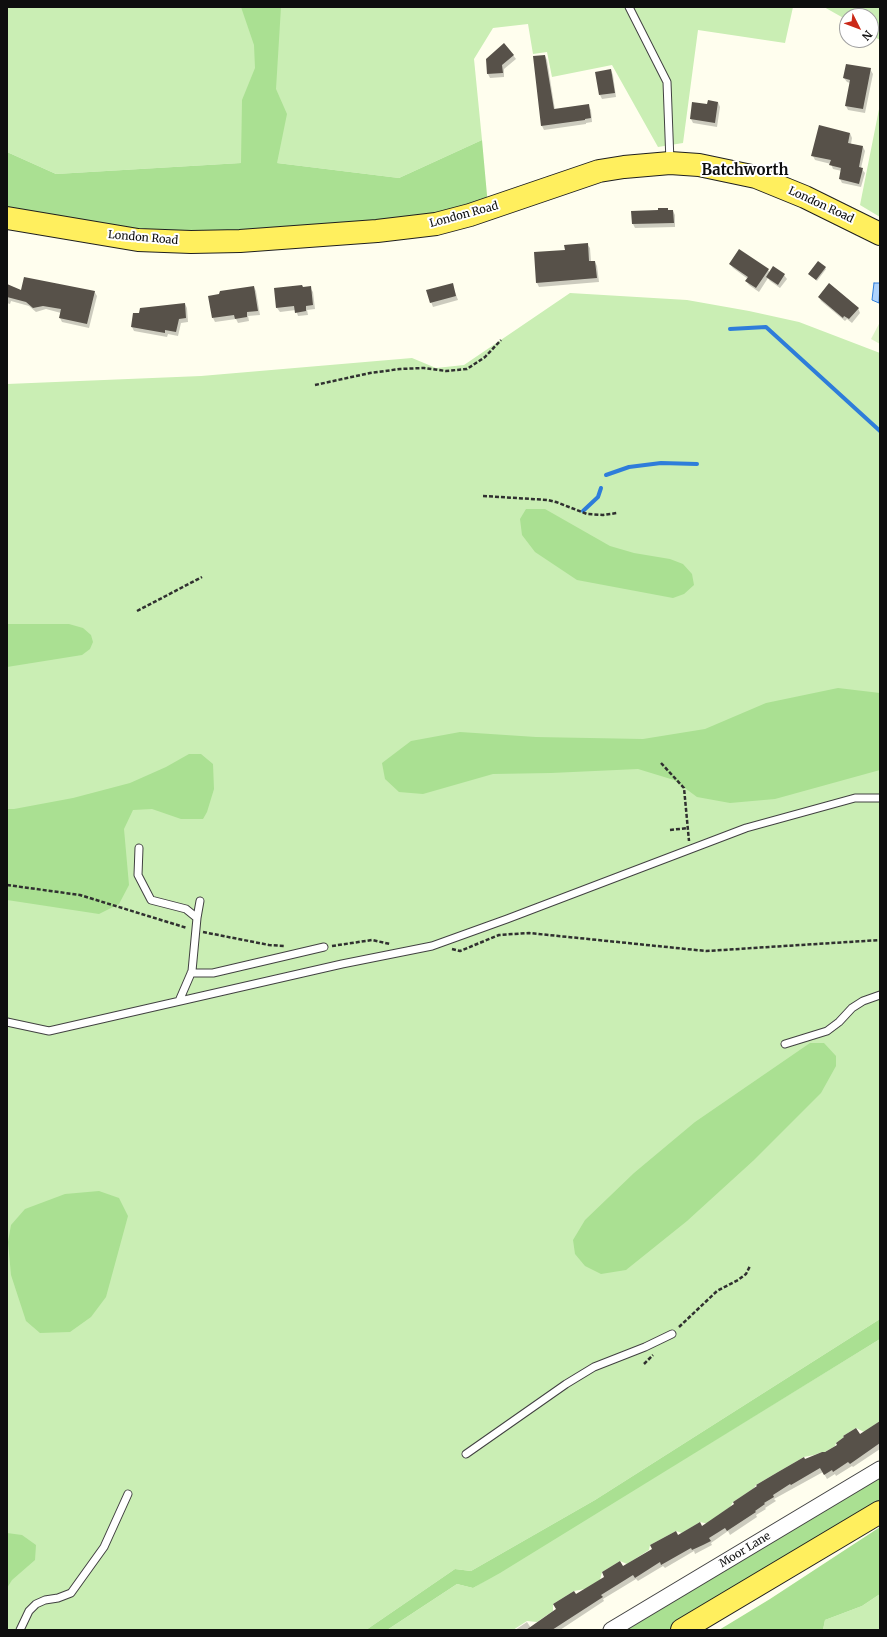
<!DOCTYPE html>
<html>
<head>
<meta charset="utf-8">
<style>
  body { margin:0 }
  #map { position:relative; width:887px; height:1637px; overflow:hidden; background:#fffeee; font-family:Merriweather,serif }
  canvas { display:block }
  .frame { position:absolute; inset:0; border:8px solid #0e0e0e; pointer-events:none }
  .north { position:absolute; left:839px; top:8px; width:40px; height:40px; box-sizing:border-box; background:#fff; border:1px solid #9f9f9f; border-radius:50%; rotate:132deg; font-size:11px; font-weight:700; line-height:16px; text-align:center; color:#0e0e0e }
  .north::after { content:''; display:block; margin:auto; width:14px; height:18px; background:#cb2918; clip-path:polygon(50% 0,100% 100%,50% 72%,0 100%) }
</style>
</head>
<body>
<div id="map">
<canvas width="887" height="1637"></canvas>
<div class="frame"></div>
<div class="north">N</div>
</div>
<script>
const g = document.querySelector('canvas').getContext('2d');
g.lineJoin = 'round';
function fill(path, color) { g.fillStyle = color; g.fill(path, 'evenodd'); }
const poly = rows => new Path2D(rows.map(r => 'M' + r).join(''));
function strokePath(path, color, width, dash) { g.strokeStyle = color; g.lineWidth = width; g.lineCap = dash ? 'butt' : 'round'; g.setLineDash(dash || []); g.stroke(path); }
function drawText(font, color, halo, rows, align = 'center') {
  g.font = font + ' Merriweather,serif'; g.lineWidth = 4; g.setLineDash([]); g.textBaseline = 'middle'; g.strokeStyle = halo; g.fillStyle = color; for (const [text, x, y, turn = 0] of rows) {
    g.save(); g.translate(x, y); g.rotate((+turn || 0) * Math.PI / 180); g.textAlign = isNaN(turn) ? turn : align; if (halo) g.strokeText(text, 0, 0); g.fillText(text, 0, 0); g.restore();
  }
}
fill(poly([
  [7,7,793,7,785,43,698,30,683,143,658,147,612,65,552,77,547,52,533,54,528,24,493,28,474,59,482,140,399,178,277,163,241,163,56,174,7,152],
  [824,7,880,7,880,40,871,35,871,16,847,16,847,20],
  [880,104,880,217,860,205],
  [570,293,687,300,749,311,799,322,880,353,880,1319,595,1500,471,1571,455,1569,366,1630,7,1630,7,384,201,376,412,358,436,368,464,365],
  [880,1339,880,1421,864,1432,856,1428,843,1436,844,1437,836,1443,835,1446,825,1452,822,1452,814,1455,804,1457,778,1472,756,1485,754,1488,733,1502,730,1507,717,1516,709,1524,700,1522,682,1533,676,1531,650,1545,649,1550,627,1564,620,1561,602,1572,600,1580,585,1589,574,1591,553,1604,553,1611,537,1622,527,1621,513,1630,387,1630,457,1584,473,1588],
  [880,1594,880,1630,823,1630,825,1620,862,1606]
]), '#caeeb4');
fill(poly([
  [241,7,281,7,276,89,287,114,277,163,399,178,482,140,487,195,487,201,443,214,224,234,164,233,7,210,7,152,56,174,241,163,242,100,255,68,254,45],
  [526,509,545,509,610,546,634,553,670,559,683,564,692,574,694,585,684,594,673,598,577,580,535,552,522,535,520,519],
  [7,624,69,624,83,628,91,635,93,642,90,649,82,655,7,667],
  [838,688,880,693,880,770,775,799,730,803,697,797,674,780,638,769,551,773,493,774,423,794,399,792,385,779,382,763,411,741,460,732,536,737,643,739,705,729,766,703],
  [189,754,201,754,213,764,214,789,207,812,203,819,181,819,152,809,133,810,124,829,129,885,119,904,99,914,7,900,7,809,14,809,73,798,130,783,166,767],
  [810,1043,824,1043,836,1056,836,1066,821,1093,754,1160,687,1221,626,1270,601,1274,585,1266,575,1254,573,1240,585,1220,634,1173,695,1122],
  [99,1191,119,1198,128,1216,106,1297,91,1317,70,1332,40,1333,26,1321,11,1275,8,1242,11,1225,25,1209,65,1194],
  [880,1319,880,1339,500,1573,473,1588,457,1584,387,1630,366,1630,455,1569,471,1571,595,1500],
  [880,1473,880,1503,670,1630,617,1630],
  [880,1527,880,1594,862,1606,825,1620,823,1630,719,1630,770,1599],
  [7,1533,22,1535,36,1545,35,1560,12,1580,7,1588]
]), '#aae092');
fill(poly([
  [880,322,880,344,871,339]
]), '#def4c7');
const water = poly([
  [874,283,880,283,879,303,872,300,874,283]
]);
fill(water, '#aed3fc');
strokePath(water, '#2e7dda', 1);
fill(poly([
  [513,55,516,59,504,69,504,77,490,78,488,74],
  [545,56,547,60,555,110,588,105,591,110,592,122,586,123,586,124,544,130,542,126,534,57],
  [870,69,873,74,865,113,848,110,846,106,850,83,847,82,844,78],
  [611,70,613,75,616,97,602,99,600,95],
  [718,102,720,107,717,127,693,123,691,119,708,105],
  [850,133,852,138,851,144,863,147,865,151,861,168,865,173,861,187,842,183,840,179,842,171,833,169,831,164,815,160,813,156],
  [659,211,673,211,675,215,675,227,635,228,633,224],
  [587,244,590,248,591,262,595,262,597,266,599,282,539,287,537,283,566,251],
  [730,264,768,270,770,273,784,275,787,279,780,288,770,281,768,278,759,292,749,285,746,281,748,279,733,268],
  [825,268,826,269,817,281,810,275],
  [452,284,458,300,433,307,431,302],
  [7,285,22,291,94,291,97,296,89,328,62,322,60,318,61,313,46,309,36,312,29,306,11,301,10,304,7,303],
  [254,287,256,291,260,315,248,316,249,321,238,323,236,319,215,322,213,318],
  [303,288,310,288,313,292,315,309,307,310,308,315,298,316,296,310,280,312,277,308],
  [819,297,858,308,860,313,852,323,847,319,845,321,821,301],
  [185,304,187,308,188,322,181,323,178,336,168,334,167,337,134,331,132,327,140,315],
  [880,1422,880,1449,853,1467,852,1466,836,1476,835,1474,827,1479,823,1472,774,1499,776,1501,765,1508,766,1509,756,1515,757,1517,730,1535,728,1531,711,1543,712,1545,695,1554,694,1551,665,1568,663,1566,638,1581,636,1579,603,1599,604,1601,560,1630,515,1630,527,1622,531,1628,576,1596,678,1536,702,1527,804,1460,825,1454,860,1436]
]), '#0003');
strokePath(poly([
  [730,329,766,327,880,431],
  [606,475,629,467,661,463,697,464],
  [583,511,598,497,601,488]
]), '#2e7dda', 4);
fill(poly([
  [504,43,514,55,502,65,503,73,487,74,486,59],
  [545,55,554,109,589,104,591,118,585,119,585,120,541,126,533,56],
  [846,64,871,68,863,109,845,106,850,80,843,78],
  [611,69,615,93,599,95,595,72],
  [708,100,718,102,715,123,690,119,692,102,707,104],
  [819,125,850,133,848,143,863,146,859,167,863,168,859,184,839,179,841,168,829,165,831,160,811,156],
  [658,208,668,208,668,210,673,210,674,223,632,224,631,211,658,210],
  [588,243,589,261,595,261,597,278,536,283,534,252,565,250,564,245],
  [739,249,769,269,756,288,745,281,748,277,729,264],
  [818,261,826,267,816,280,808,274],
  [773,266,785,274,778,285,766,277],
  [24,277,95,291,87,324,59,318,61,309,43,306,33,308,26,302,7,297,7,284,21,290],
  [453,283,456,296,430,303,426,290],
  [829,283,859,308,849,319,844,316,843,318,818,297],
  [302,285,303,287,311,286,313,305,306,306,306,311,295,313,294,306,276,308,274,288],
  [254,286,258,311,247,312,247,317,235,319,234,315,212,318,208,296,219,294,220,291],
  [185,303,186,318,179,319,176,332,165,330,165,333,131,327,133,313,139,313,140,308],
  [880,1421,880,1443,850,1464,848,1462,833,1472,832,1470,824,1475,820,1468,791,1485,790,1484,773,1495,774,1497,764,1503,765,1504,755,1511,756,1512,727,1531,725,1528,709,1538,711,1541,703,1545,692,1550,691,1548,661,1565,660,1562,635,1578,633,1575,601,1595,603,1597,552,1630,526,1630,556,1609,553,1604,574,1591,576,1594,604,1577,602,1572,620,1561,623,1566,652,1549,650,1545,676,1531,678,1535,700,1522,702,1526,734,1504,733,1502,757,1486,756,1485,778,1472,804,1457,805,1459,822,1452,825,1452,837,1445,836,1443,844,1437,843,1436,856,1428,860,1434]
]), '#575149');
const lane = poly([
  [629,7,667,82,670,162],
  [139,848,138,875,151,900,186,909,197,918,192,971,179,1001],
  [197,918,200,901],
  [191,973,213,973,324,947],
  [7,1022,49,1031,342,964,432,946,507,919,746,828,855,798,880,798],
  [785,1044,827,1031,839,1022,852,1008,863,1001,880,995],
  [466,1454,566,1384,594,1367,645,1347,672,1334],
  [20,1630,29,1611,36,1604,45,1600,58,1598,71,1593,104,1547,128,1494]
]);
const street = poly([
  [611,1630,880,1469]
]);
const primary = poly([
  [7,218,138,240,191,242,240,241,377,231,436,224,470,215,599,171,624,167,670,163,699,165,756,177,805,197,880,234],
  [682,1630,880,1512]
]);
strokePath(lane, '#414141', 9);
strokePath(street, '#414141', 17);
strokePath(primary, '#1f1f1f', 24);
strokePath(poly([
  [315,385,370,373,400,369,424,368,446,371,467,369,485,357,501,340],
  [483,496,548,500,556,502,587,514,603,515,617,513],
  [137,611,202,577],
  [661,763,684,788,689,841],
  [670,830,688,828],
  [7,885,80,895,187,928],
  [203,932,269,945,285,946],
  [332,946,372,940,390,944],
  [452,949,460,951,499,935,529,933,706,951,880,940],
  [679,1327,717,1291,738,1280,746,1274,750,1266],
  [644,1364,653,1355]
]), '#303030', 2.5, [4, 2]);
strokePath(lane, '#fff', 7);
strokePath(street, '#fff', 15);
strokePath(primary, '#ffef5e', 22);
drawText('11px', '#0e0e0e', '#fff', [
  ["London Road",821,205,25],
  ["London Road",464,215,-15],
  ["London Road",143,238,5],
  ["Moor Lane",745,1550,-31]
]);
drawText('bold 15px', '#0e0e0e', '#fff', [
  ["Batchworth",745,171]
]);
</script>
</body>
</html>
